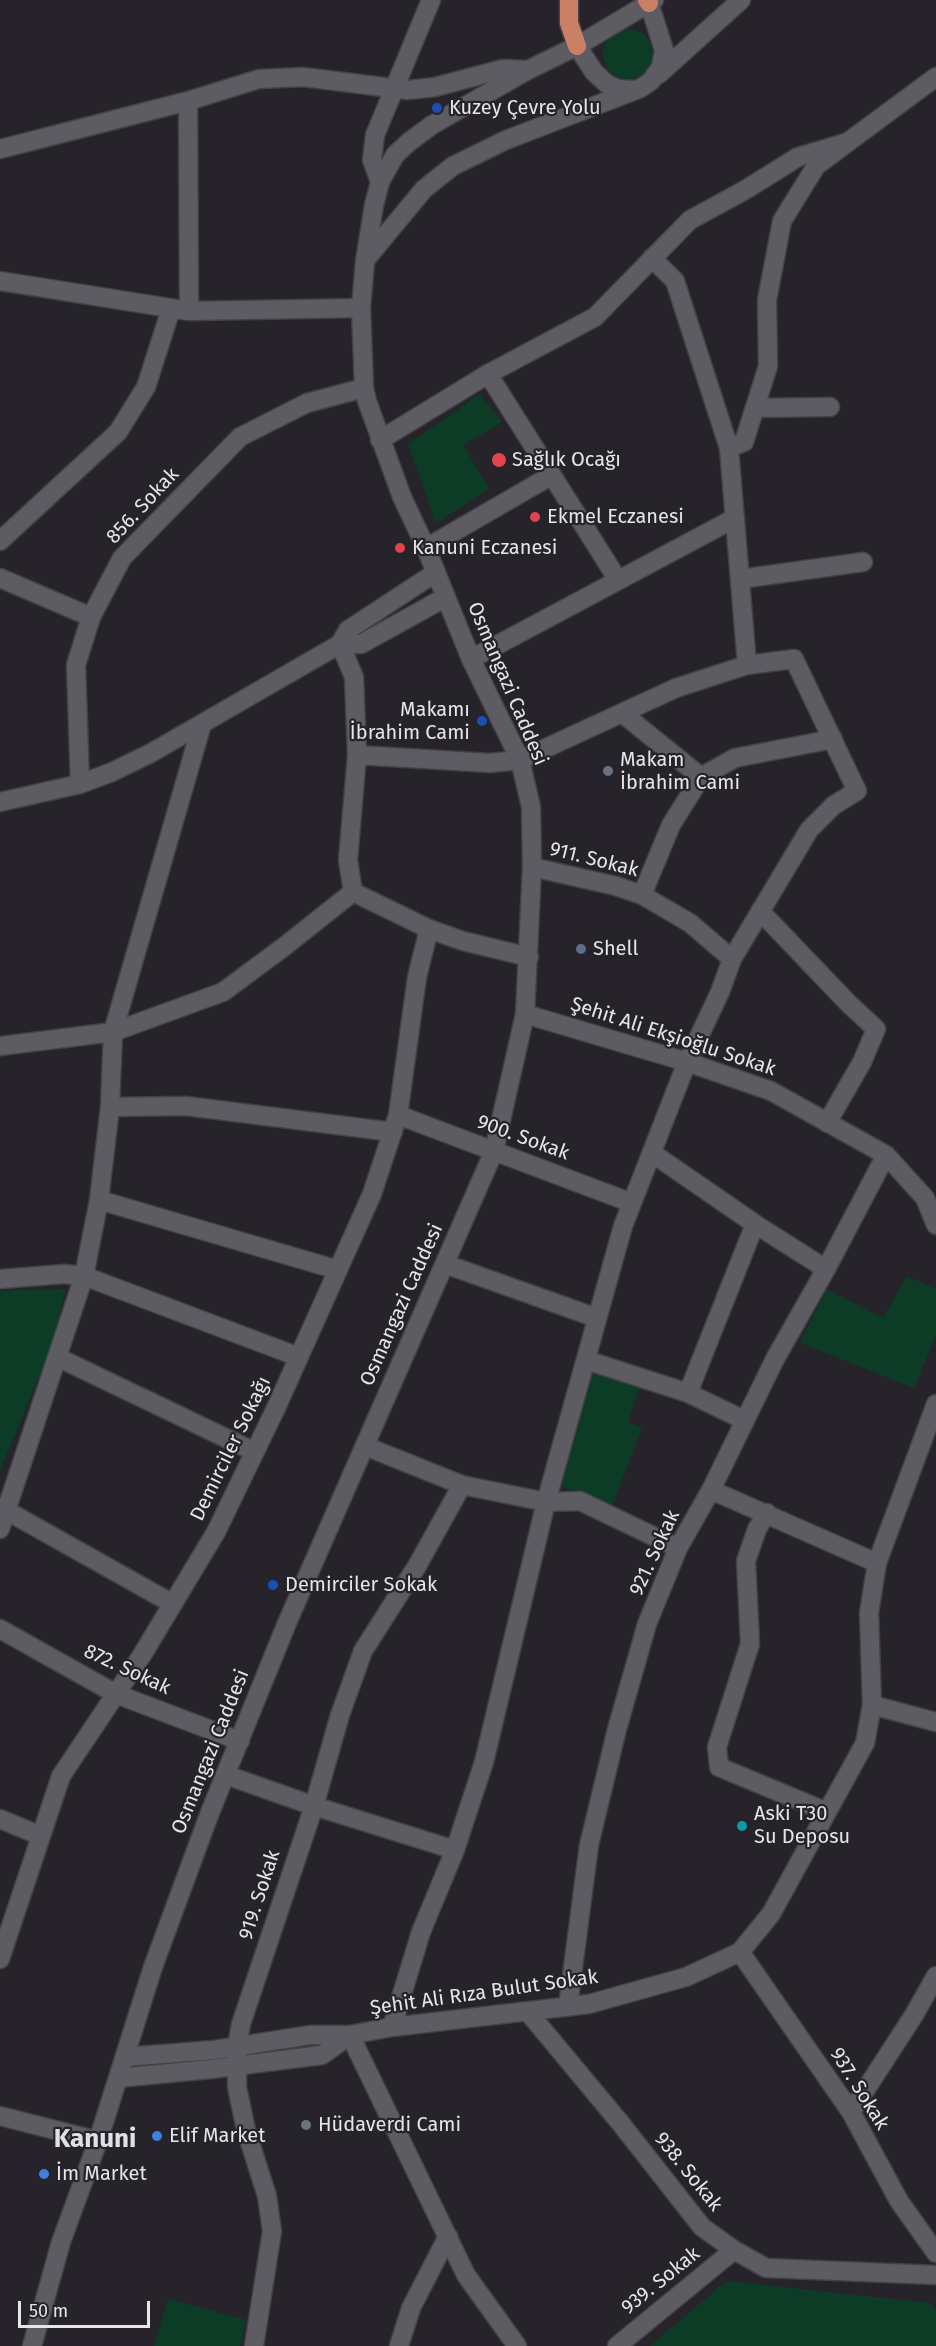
<!DOCTYPE html>
<html>
<head>
<meta charset="utf-8">
<style>
  body { margin:0 }
  #map { position:relative; width:936px; height:2346px; overflow:hidden; background:#26242a; font-family:"Fira Sans",sans-serif }
  canvas { display:block }
  .scale { position:absolute; left:18px; top:2301px; width:132px; height:27px; box-sizing:border-box; border:3px solid #e7e5e9; border-top:0; padding-left:8px; font-size:18px; line-height:21px; white-space:nowrap; color:#e7e5e9; -webkit-text-stroke:4px #26242a; paint-order:stroke }
</style>
</head>
<body>
<div id="map">
<canvas width="936" height="2346"></canvas>
<div class="scale">50 m</div>
</div>
<script>
const g = document.querySelector('canvas').getContext('2d');
g.lineJoin = 'round';
function fill(path, color) { g.fillStyle = color; g.fill(path, 'evenodd'); }
const poly = rows => new Path2D(rows.map(r => 'M' + r).join(''));
function strokePath(path, color, width, dash) { g.strokeStyle = color; g.lineWidth = width; g.lineCap = dash ? 'butt' : 'round'; g.setLineDash(dash || []); g.stroke(path); }
function drawText(font, color, halo, rows, align = 'center') {
  g.font = font + ' "Fira Sans",sans-serif'; g.lineWidth = 4.5; g.setLineDash([]); g.textBaseline = 'middle'; g.strokeStyle = halo; g.fillStyle = color; for (const [text, x, y, turn = 0] of rows) {
    g.save(); g.translate(x, y); g.rotate((+turn || 0) * Math.PI / 180); g.textAlign = isNaN(turn) ? turn : align; if (halo) g.strokeText(text, 0, 0); g.fillText(text, 0, 0); g.restore();
  }
}
fill(poly([
  '603 54a25 25 0 1 1 50 0a25 25 0 1 1-50 0Z',
  [480,394,502,422,463,445,489,489,436,523,408,444],
  [907,1276,936,1289,936,1335,914,1388,800,1343,826,1289,883,1318],
  [66,1289,50,1351,0,1470,0,1291],
  [589,1367,641,1384,628,1422,642,1428,611,1508,558,1484],
  [726,2281,931,2303,936,2310,936,2346,650,2346],
  [168,2299,246,2320,240,2346,154,2346]
]), '#0c3c26');
const street = poly([
  [188,101,189,311],
  [0,149,188,101,259,79,303,77,408,90,435,87,503,69,528,70],
  [380,182,372,160,375,135,431,0],
  [652,258,675,281,729,448,747,665],
  [0,281,189,311,361,308],
  [488,374,618,580],
  [755,408,830,407],
  [729,448,744,442,768,366,767,300,782,221,816,166,848,142],
  [0,541,118,432,146,387,171,309],
  [426,548,552,475],
  [0,578,91,617],
  [740,579,863,562],
  [340,644,354,677,357,755,348,860,353,892,429,929,463,941,529,957],
  [471,659,735,518],
  [622,713,701,777],
  [357,755,490,763,520,760,676,688,747,665,794,659,857,791,834,805,809,830,732,959,720,992,687,1062,623,1226,546,1502,484,1762,455,1850,421,1932,392,2027],
  [80,784,76,665,91,617,122,558,240,437,307,403,364,388],
  [532,867,616,886,642,895,690,923,732,959],
  [642,895,671,825,701,777,735,758,833,739],
  [760,911,848,1003,876,1029,862,1062,827,1123],
  [525,1014,687,1062,771,1091,886,1155,925,1198,936,1225],
  [0,1046,113,1032,223,992,285,946,353,892],
  [110,1107,186,1106,393,1132],
  [398,1115,632,1203],
  [652,1153,755,1224,826,1269],
  [99,1200,338,1270],
  [445,1264,597,1318],
  [0,1279,64,1274,84,1276,299,1357],
  [59,1358,255,1452],
  [586,1360,688,1393,744,1420],
  [688,1393,755,1224],
  [365,1446,462,1485,546,1502,580,1501,678,1548],
  [711,1490,877,1563],
  [0,1507,173,1604],
  [767,1513,757,1529,746,1561,750,1644,717,1747,719,1767,827,1812],
  [0,1529,84,1276,99,1200,110,1107,113,1032,202,724],
  [0,1629,116,1694,240,1741],
  [872,1705,936,1722],
  [226,1775,314,1806,455,1850],
  [0,1819,41,1836],
  [740,1952,851,2112,899,2201,936,2253],
  [0,1959,61,1776,142,1655,216,1532,276,1408,372,1194,398,1115,417,977,429,929],
  [568,2006,589,1845,617,1729,647,1624,678,1548,711,1490,775,1359,826,1269,886,1155],
  [528,2012,622,2125,702,2227,734,2250,766,2268,936,2275],
  [350,2035,392,2027,589,2004,686,1977,740,1952,771,1914,865,1743,872,1705,869,1613,877,1563,936,1404],
  [851,2112,914,2015,936,1976],
  [0,2116,98,2141],
  [254,2346,272,2231,267,2196,246,2130,237,2087,237,2046,241,2024,314,1806,340,1715,363,1651,417,1566,462,1485],
  [399,2346,411,2308,448,2236],
  [617,2346,734,2250]
]);
const secondary = poly([
  [577,46,594,72,607,84,618,89,634,90],
  [659,74,741,0],
  [366,259,424,189,453,166,506,140,641,88,651,81,661,67,664,50,649,3],
  [380,440,488,374,595,317,690,220,745,190,798,157,848,142,936,77],
  [340,644,348,630,435,573],
  [0,802,80,784,112,772,151,753,340,644,361,644,446,597],
  [350,2035,466,2275,517,2346],
  [125,2057,214,2050,310,2035,350,2035],
  [118,2078,211,2069,322,2055,350,2035],
  [32,2346,61,2242,98,2141,153,1967,209,1815,287,1623,494,1151,525,1014,532,867,531,807,520,760,471,659,426,548,402,497,367,401,364,388,361,308,365,261,374,205,380,182,395,155,409,142,432,125,528,70,577,46,654,0]
]);
const highway = poly([
  [569,0,569,23,577,46],
  [647,0,649,3]
]);
strokePath(street, '#434146', 21);
strokePath(secondary, '#434146', 21);
strokePath(highway, '#434146', 21);
strokePath(street, '#5e5c63', 18);
strokePath(secondary, '#5e5c63', 18);
strokePath(highway, '#ca8064', 18);
for (const [x, y, r, color] of [
  [437,108,6,"#1a4fb4"],
  [499,460,8,"#e0444e"],
  [535,517,6,"#e0444e"],
  [400,548,6,"#e0444e"],
  [482,721,6,"#1a4fb4"],
  [608,771,6,"#6b7280"],
  [581,949,6,"#5c6f8a"],
  [273,1585,6,"#1a4fb4"],
  [742,1826,6,"#0f9aa8"],
  [306,2125,6,"#6b7280"],
  [157,2136,6,"#3f7fe0"],
  [44,2174,6,"#3f7fe0"]
]) { const dot = new Path2D(); dot.arc(x, y, r, 0, 2 * Math.PI); g.fillStyle = color; g.fill(dot); strokePath(dot, '#26242a', 2); }
drawText('20px', '#e7e5e9', '#26242a', [
  ["Kuzey Çevre Yolu",449,108],
  ["Sağlık Ocağı",512,460],
  ["Ekmel Eczanesi",547,517],
  ["Kanuni Eczanesi",412,548],
  ["Makamı",470,710,"right"],
  ["İbrahim Cami",470,733,"right"],
  ["Makam",620,760],
  ["İbrahim Cami",620,783],
  ["Shell",593,949],
  ["Demirciler Sokak",285,1585],
  ["Aski T30",754,1814],
  ["Su Deposu",754,1837],
  ["Hüdaverdi Cami",318,2125],
  ["Elif Market",169,2136],
  ["İm Market",56,2174]
], 'left');
drawText('20px', '#e7e5e9', '#26242a', [
  ["856. Sokak",143,506,-47],
  ["Osmangazi Caddesi",507,684,67],
  ["911. Sokak",594,860,14],
  ["Şehit Ali Ekşioğlu Sokak",673,1037,18],
  ["900. Sokak",523,1138,20],
  ["Osmangazi Caddesi",402,1305,-66],
  ["Demirciler Sokağı",231,1449,-64],
  ["921. Sokak",655,1553,-65],
  ["872. Sokak",127,1670,25],
  ["Osmangazi Caddesi",211,1752,-68],
  ["919. Sokak",260,1895,-72],
  ["Şehit Ali Rıza Bulut Sokak",484,1993,-8],
  ["937. Sokak",859,2089,58],
  ["938. Sokak",688,2172,51],
  ["939. Sokak",661,2281,-39]
]);
drawText('bold 26px', '#e2dfe7', '#26242a', [
  ["Kanuni",95,2140]
]);
</script>
</body>
</html>
